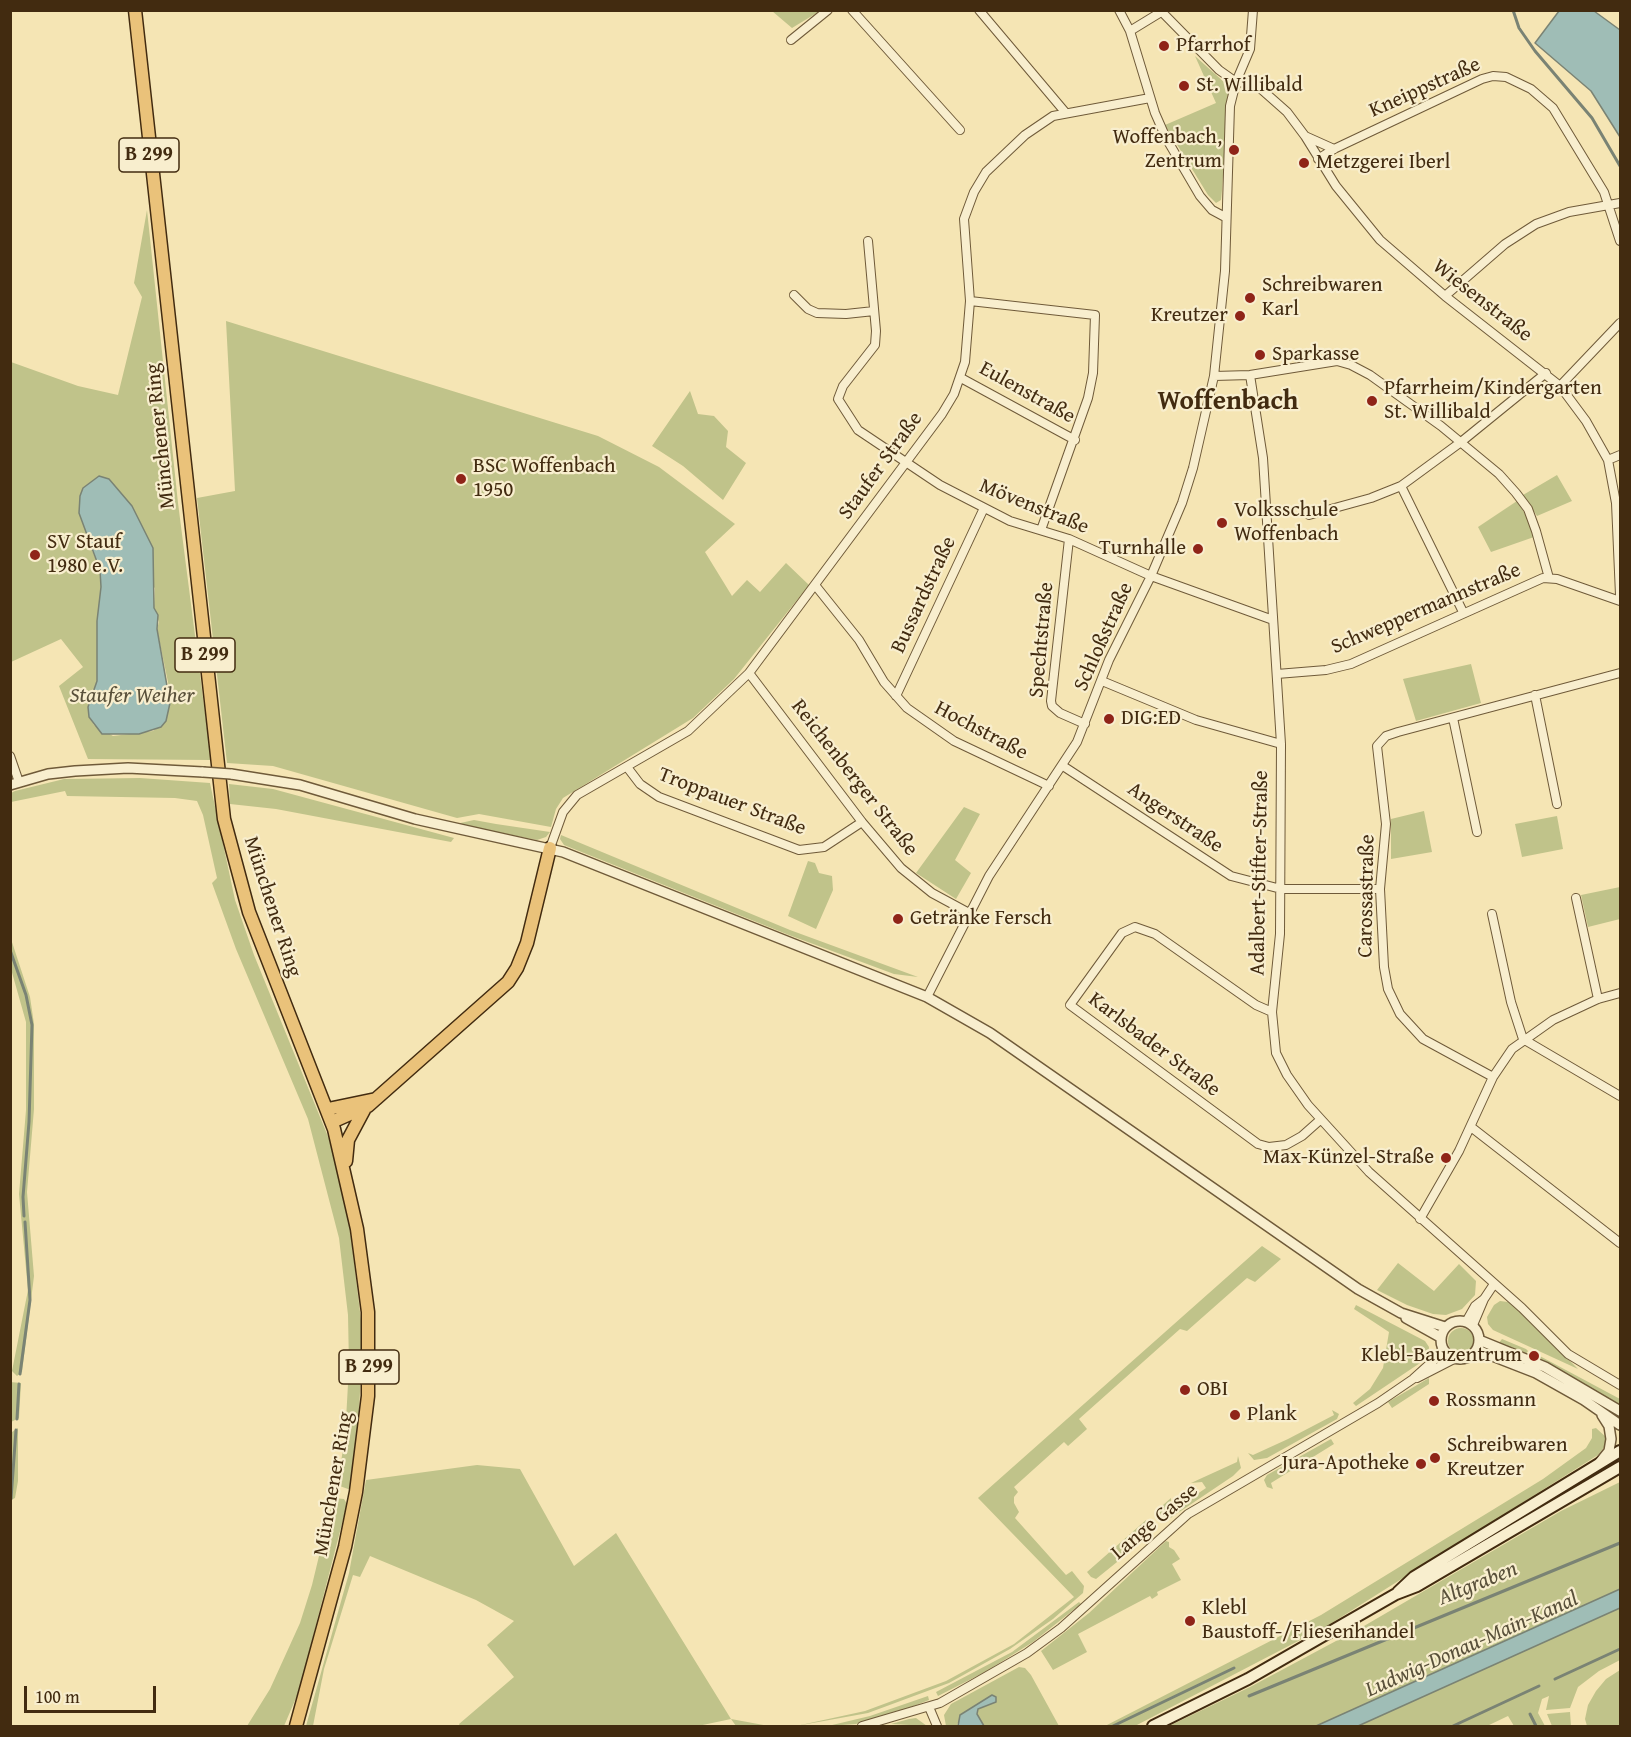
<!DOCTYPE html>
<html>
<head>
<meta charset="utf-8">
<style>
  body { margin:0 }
  #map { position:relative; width:1631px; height:1737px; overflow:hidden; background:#f5e5b4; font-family:"Gentium Book Plus",serif }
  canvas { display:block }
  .frame { position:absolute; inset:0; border:12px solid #422b10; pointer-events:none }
  .scale { position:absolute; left:24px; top:1686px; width:132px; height:27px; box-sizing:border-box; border:3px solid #422b10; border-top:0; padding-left:8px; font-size:18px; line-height:21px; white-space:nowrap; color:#422b10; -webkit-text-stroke:4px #f8eece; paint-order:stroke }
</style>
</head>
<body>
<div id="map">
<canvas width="1631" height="1737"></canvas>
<div class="frame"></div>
<div class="scale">100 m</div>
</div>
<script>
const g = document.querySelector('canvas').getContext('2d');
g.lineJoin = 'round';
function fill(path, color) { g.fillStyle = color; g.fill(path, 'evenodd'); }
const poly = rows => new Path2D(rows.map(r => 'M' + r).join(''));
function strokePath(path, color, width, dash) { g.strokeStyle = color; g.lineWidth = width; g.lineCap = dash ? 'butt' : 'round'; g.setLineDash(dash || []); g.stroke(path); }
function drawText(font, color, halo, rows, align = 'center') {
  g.font = font + ' "Gentium Book Plus",serif'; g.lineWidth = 4.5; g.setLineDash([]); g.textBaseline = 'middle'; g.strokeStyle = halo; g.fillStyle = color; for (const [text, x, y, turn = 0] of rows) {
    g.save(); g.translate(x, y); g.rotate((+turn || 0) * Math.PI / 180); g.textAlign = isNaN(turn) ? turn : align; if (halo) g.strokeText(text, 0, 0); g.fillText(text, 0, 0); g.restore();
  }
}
fill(poly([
  [772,11,820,11,792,28],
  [1195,56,1224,82,1229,89,1222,190,1221,200,1216,203,1208,195,1165,125,1216,103],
  [147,210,178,503,211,760,88,759,59,686,83,667,61,639,11,662,11,362,78,386,118,395,142,297,134,283],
  [85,533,155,588,154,608,159,622,157,629,169,687,166,721,153,731,113,736,94,725,89,717,88,707,97,681,97,621,101,587,100,570],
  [226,321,598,436,659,467,735,524,705,552,732,596,747,580,760,592,786,563,809,585,734,679,693,718,563,798,556,809,551,827,479,814,457,818,273,766,227,763,197,498,235,491],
  [690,391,698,414,714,416,728,431,726,447,746,463,723,500,683,466,652,446],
  [1557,475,1572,501,1537,516,1523,495],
  [1517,501,1527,517,1534,537,1491,552,1478,527],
  [1471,664,1481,703,1416,721,1403,679],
  [140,778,210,783,235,900,254,955,329,1139,349,1221,361,1320,362,1352,358,1431,351,1489,348,1489,337,1485,345,1438,349,1366,348,1315,339,1238,308,1119,236,949,212,883,217,878,203,815,197,801,175,798,67,796,65,791,11,802,11,793,15,791,64,779],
  [229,784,273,789,454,838,451,842,276,809,230,804],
  [964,807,980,814,955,860,971,873,956,899,916,873],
  [1424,811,1432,852,1391,859,1391,819],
  [1557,816,1563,849,1522,857,1515,824],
  [474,820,496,824,550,832,546,837,537,840,456,824],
  [561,835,790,930,918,977,894,974,789,935,564,845,560,839],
  [808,861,815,863,819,873,832,876,833,890,816,929,788,916],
  [1620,887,1620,919,1588,927,1581,895],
  [11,939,30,997,34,1024,34,1109,27,1192,34,1276,22,1372,17,1376,12,1371,28,1290,19,1194,26,1110,26,1022,11,969],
  [1262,1246,1281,1259,1255,1282,1247,1278,1187,1331,1180,1329,1079,1419,1087,1429,1068,1446,1064,1442,1014,1487,1018,1492,1014,1497,1014,1503,1019,1512,1015,1518,1066,1575,1072,1571,1084,1586,1083,1593,1053,1619,1010,1649,949,1683,868,1713,796,1726,865,1711,946,1681,1014,1644,1074,1597,978,1498],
  [1398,1263,1434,1291,1459,1264,1476,1281,1475,1295,1462,1309,1446,1315,1433,1314,1407,1305,1377,1290],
  [1500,1301,1508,1302,1520,1311,1578,1369,1493,1330,1488,1324,1487,1317,1494,1305],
  [1356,1305,1425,1341,1429,1347,1428,1355,1423,1361,1356,1406,1353,1403,1370,1389,1383,1368,1389,1332,1354,1309],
  '1448 1341a13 13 0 1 1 26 0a13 13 0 1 1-26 0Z',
  [1502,1339,1526,1349,1528,1351,1526,1354,1498,1344],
  [1536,1354,1620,1399,1620,1406,1533,1358],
  [1429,1378,1429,1384,1392,1408,1388,1402],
  [10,1382,21,1383,19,1418,11,1422],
  [1332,1410,1339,1414,1337,1419,1267,1458,1254,1460,1248,1453,1253,1455,1288,1439,1334,1415],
  [18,1428,18,1481,15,1498,11,1500,11,1446,12,1432],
  [1596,1428,1607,1438,1605,1446,1598,1455,1327,1626,1135,1726,1105,1726,1321,1615,1543,1479,1586,1448,1592,1438,1592,1429],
  [1331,1439,1334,1444,1271,1483,1273,1489,1267,1487,1264,1480,1267,1475],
  [1238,1456,1241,1468,1233,1476,1169,1519,1162,1518,1154,1513,1171,1498,1171,1504,1175,1509,1206,1488,1202,1482,1191,1483,1237,1462],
  [477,1465,520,1469,574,1566,616,1533,731,1719,769,1726,736,1726,731,1719,698,1726,460,1726,459,1724,514,1677,487,1645,514,1621,476,1600,370,1556,360,1577,353,1575,324,1669,313,1726,306,1726,349,1573,366,1480],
  [1620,1482,1620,1589,1316,1726,1169,1726,1250,1687,1364,1626,1561,1511],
  [333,1498,344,1499,347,1504,299,1691,284,1726,247,1726,270,1689,300,1623,312,1585],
  [1146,1520,1151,1531,1148,1537,1096,1579,1091,1577,1087,1572],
  [1166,1541,1169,1542,1169,1547,1174,1550,1180,1559,1172,1564,1181,1580,1157,1592,1158,1595,1152,1599,1150,1596,1078,1634,1087,1652,1053,1670,1041,1651,1089,1613],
  [1079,1602,1081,1604,1033,1642,985,1672,938,1696,936,1692,1012,1652],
  [1620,1608,1620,1660,1599,1671,1578,1687,1570,1708,1546,1710,1549,1696,1542,1699,1538,1713,1545,1726,1514,1726,1508,1716,1487,1726,1358,1726],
  [1019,1667,1025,1668,1031,1675,1059,1726,984,1726,977,1714,978,1709,989,1705,985,1699,957,1724,958,1726,946,1726,944,1715,951,1704],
  [1620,1670,1620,1726,1587,1726,1585,1719,1588,1705,1596,1691,1606,1679],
  [928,1696,929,1700,901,1711,856,1724,828,1726,870,1716],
  [1570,1712,1571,1726,1552,1726,1547,1714],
  [916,1718,927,1726,891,1724,909,1719]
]), '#c0c38a');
const water = poly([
  [1559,11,1594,11,1620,30,1620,137,1591,91,1535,43,1559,11],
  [99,476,109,479,132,506,153,548,154,608,158,615,157,629,170,703,166,721,161,727,139,734,102,734,89,717,88,707,97,681,97,621,101,587,100,570,79,513,80,496,83,488,99,476],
  [1620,1589,1620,1608,1358,1726,1316,1726,1620,1589],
  [992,1695,996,1697,996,1702,978,1709,977,1714,984,1726,958,1726,960,1715,992,1695]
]);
fill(water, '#9fbdb6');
strokePath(water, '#7a8374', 1.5);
strokePath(poly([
  [1513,10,1519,28,1535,51,1592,118,1620,166],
  [10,950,26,995,32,1025,29,1122,23,1197,24,1216],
  [20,1374,30,1300,25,1222],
  [17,1419,19,1384],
  [11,1499,16,1430],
  [1555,1679,1620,1649],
  [1249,1696,1620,1543],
  [1530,1714,1536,1726],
  [1113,1726,1234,1668],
  [1453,1726,1539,1686]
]), '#7a8374', 3);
const minor = poly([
  [852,10,960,130],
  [979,10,1065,112],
  [1119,10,1130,31,1155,113,1166,138,1200,196,1212,210,1225,217],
  [1160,10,1219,70,1236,82,1247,83,1261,89,1287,112,1305,136,1336,186,1380,240,1445,296,1560,386,1586,421,1608,460,1616,503,1620,595],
  [1130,31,1161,12],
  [791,40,828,10],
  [1305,136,1334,149],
  [1318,159,1334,149,1482,79,1493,76,1506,77,1531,89,1553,108,1604,192,1620,241],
  [868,241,876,331,875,345,843,386,838,399,858,430,940,485,1010,521,1069,539,1151,576,1273,620],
  [794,295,808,309,817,313,846,314,874,311],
  [1445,296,1505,244,1536,224,1569,212,1620,203],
  [970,301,1095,315,1093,373,1088,398,1041,530],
  [1250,375,1263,458,1281,744,1280,934,1272,1012,1276,1053,1287,1075,1308,1105,1369,1172,1522,1308,1568,1354,1620,1385],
  [1214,376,1250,375,1337,361,1351,365,1370,375,1441,426,1499,474,1516,493,1528,509,1536,531,1549,578],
  [961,378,1075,440],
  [1560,386,1620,323],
  [1608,460,1620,455],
  [1401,486,1463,612],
  [1309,515,1371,498,1401,486,1461,442,1546,373],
  [1069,539,1051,701,1052,706,1060,713,1085,724],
  [815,585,859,640,884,682,907,708,954,741,1049,786],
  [749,673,862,822,901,868,932,893,969,913],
  [1277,674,1326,670,1351,664,1543,578,1557,579,1620,601],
  [1102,681,1196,720,1281,744],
  [1535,695,1557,804],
  [896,696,984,508],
  [1453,718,1477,832],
  [10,756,19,782],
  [1063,766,1231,876,1281,889,1380,889],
  [627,767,640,784,659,797,799,850,824,847,862,822],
  [550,848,563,812,577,795,688,731,749,673,942,414,954,394,965,362,970,301,964,219,974,192,986,172,1025,135,1053,116,1150,98],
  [1576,898,1598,999],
  [1492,914,1511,1002,1523,1039,1620,1096],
  [927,997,989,876,1077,742,1109,660,1151,576,1182,503,1193,468,1214,376,1225,271,1230,106,1236,82,1250,49,1253,10],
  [1272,1012,1256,1005,1155,934,1135,927,1122,933,1070,1005,1258,1144,1269,1147,1286,1145,1302,1136,1320,1120],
  [1493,1077,1423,1039,1400,1014,1388,989,1384,967,1380,889,1386,824,1377,746,1386,736,1398,732,1620,673],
  [1471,1127,1620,1243],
  [1420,1219,1459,1151,1493,1077,1512,1049,1553,1020,1598,999,1620,993],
  [1466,1322,1475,1306,1484,1299,1494,1284],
  [1473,1325,1484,1299],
  [1417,1378,1454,1359],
  [929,1707,937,1726],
  [862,1726,940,1703,1027,1653,1061,1628,1188,1514,1378,1403,1413,1379,1444,1351]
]);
const tertiary = poly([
  [231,774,300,785,415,819,563,852,927,997,990,1033,1358,1289,1401,1313,1445,1327],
  [10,785,48,774,75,771,128,768,203,772],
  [1406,1318,1440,1337],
  '1441 1340a19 19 0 1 1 38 0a19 19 0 1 1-38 0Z',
  [1479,1340,1545,1367,1620,1411],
  [1477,1350,1536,1373,1584,1400,1620,1425],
  [1600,1462,1609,1451,1611,1439,1609,1426,1602,1415]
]);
const secondary = poly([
  [1398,1592,1414,1577,1620,1451],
  [1153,1726,1248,1679,1396,1594,1417,1586,1620,1467]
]);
const primary = poly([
  [135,10,224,819,249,912,334,1129,357,1229,368,1312,368,1396,356,1492,345,1547,296,1726],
  [328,1109,376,1099],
  [332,1122,368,1106,508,982,517,968,527,943,550,848],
  [346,1161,348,1140,364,1110]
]);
strokePath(minor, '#6f5a39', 10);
strokePath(tertiary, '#6f5a39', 12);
strokePath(secondary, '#422b10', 14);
strokePath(primary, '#422b10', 15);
strokePath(minor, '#f8eece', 8);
strokePath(tertiary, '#f8eece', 9);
strokePath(secondary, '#f8eece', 10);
strokePath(primary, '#eac27a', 12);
const tertiaryBridge = poly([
  [203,772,231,774]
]);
strokePath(tertiaryBridge, '#6f5a39', 12, []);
strokePath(tertiaryBridge, '#f8eece', 9);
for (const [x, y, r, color] of [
  [1164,46,6,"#8f2418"],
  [1184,86,6,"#8f2418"],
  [1234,150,6,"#8f2418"],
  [1304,163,6,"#8f2418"],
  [1250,298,6,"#8f2418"],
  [1240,316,6,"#8f2418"],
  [1260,355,6,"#8f2418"],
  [1372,401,6,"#8f2418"],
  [461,479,6,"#8f2418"],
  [1222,523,6,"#8f2418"],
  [1198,549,6,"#8f2418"],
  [35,555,6,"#8f2418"],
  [1109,719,6,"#8f2418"],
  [898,919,6,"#8f2418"],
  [1446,1158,6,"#8f2418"],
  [1534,1356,6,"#8f2418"],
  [1185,1390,6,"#8f2418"],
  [1434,1401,6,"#8f2418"],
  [1235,1415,6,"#8f2418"],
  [1435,1458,6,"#8f2418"],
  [1421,1464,6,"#8f2418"],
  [1190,1621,6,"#8f2418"]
]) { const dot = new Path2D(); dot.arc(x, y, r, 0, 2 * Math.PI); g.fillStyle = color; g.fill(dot); strokePath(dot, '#f8eece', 2); }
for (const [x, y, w] of [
  [149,155,60],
  [205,655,60],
  [369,1367,60]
]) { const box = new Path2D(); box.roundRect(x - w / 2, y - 17, w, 34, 4.5); g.fillStyle = '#f8eece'; g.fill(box); strokePath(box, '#422b10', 1.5); }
drawText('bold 20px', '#422b10', null, [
  ["B 299",149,155],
  ["B 299",205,655],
  ["B 299",369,1367]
]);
drawText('21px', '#422b10', '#f8eece', [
  ["Pfarrhof",1176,46],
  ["St. Willibald",1196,86],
  ["Woffenbach,",1222,138,"right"],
  ["Zentrum",1222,162,"right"],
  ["Metzgerei Iberl",1316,163],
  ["Schreibwaren",1262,286],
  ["Karl",1262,310],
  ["Kreutzer",1228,316,"right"],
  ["Sparkasse",1272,355],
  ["Pfarrheim/Kindergarten",1384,389],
  ["St. Willibald",1384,413],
  ["BSC Woffenbach",473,467],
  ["1950",473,491],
  ["Volksschule",1234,511],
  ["Woffenbach",1234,535],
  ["SV Stauf",47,543],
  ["1980 e.V.",47,567],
  ["Turnhalle",1186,549,"right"],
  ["DIG:ED",1121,719],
  ["Getränke Fersch",910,919],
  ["Max-Künzel-Straße",1434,1158,"right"],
  ["Klebl-Bauzentrum",1522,1356,"right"],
  ["OBI",1197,1390],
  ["Rossmann",1446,1401],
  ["Plank",1247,1415],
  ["Schreibwaren",1447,1446],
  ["Kreutzer",1447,1470],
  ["Jura-Apotheke",1409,1464,"right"],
  ["Klebl",1202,1609],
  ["Baustoff-/Fliesenhandel",1202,1633]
], 'left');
drawText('21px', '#422b10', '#f8eece', [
  ["Kneippstraße",1425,88,-24],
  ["Wiesenstraße",1482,301,38],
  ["Eulenstraße",1027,393,29],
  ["Münchener Ring",161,436,-96],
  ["Staufer Straße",881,466,-54],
  ["Mövenstraße",1034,507,22],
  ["Bussardstraße",924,595,-65],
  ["Schweppermannstraße",1426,609,-23],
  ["Schloßstraße",1104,637,-66],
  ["Spechtstraße",1042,640,-85],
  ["Hochstraße",981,731,28],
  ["Reichenberger Straße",854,778,52],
  ["Troppauer Straße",732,802,21],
  ["Angerstraße",1175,818,34],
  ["Adalbert-Stifter-Straße",1260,873,-89],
  ["Carossastraße",1367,896,-89],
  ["Münchener Ring",272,907,72],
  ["Karlsbader Straße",1154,1045,37],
  ["Münchener Ring",334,1484,-80],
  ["Lange Gasse",1155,1522,-40]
]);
drawText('italic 22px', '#59503a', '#f8eece', [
  ["Staufer Weiher",132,696],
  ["Altgraben",1478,1584,-22],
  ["Ludwig-Donau-Main-Kanal",1472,1645,-24]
]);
drawText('bold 27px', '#422b10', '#f8eece', [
  ["Woffenbach",1228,402]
]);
</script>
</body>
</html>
